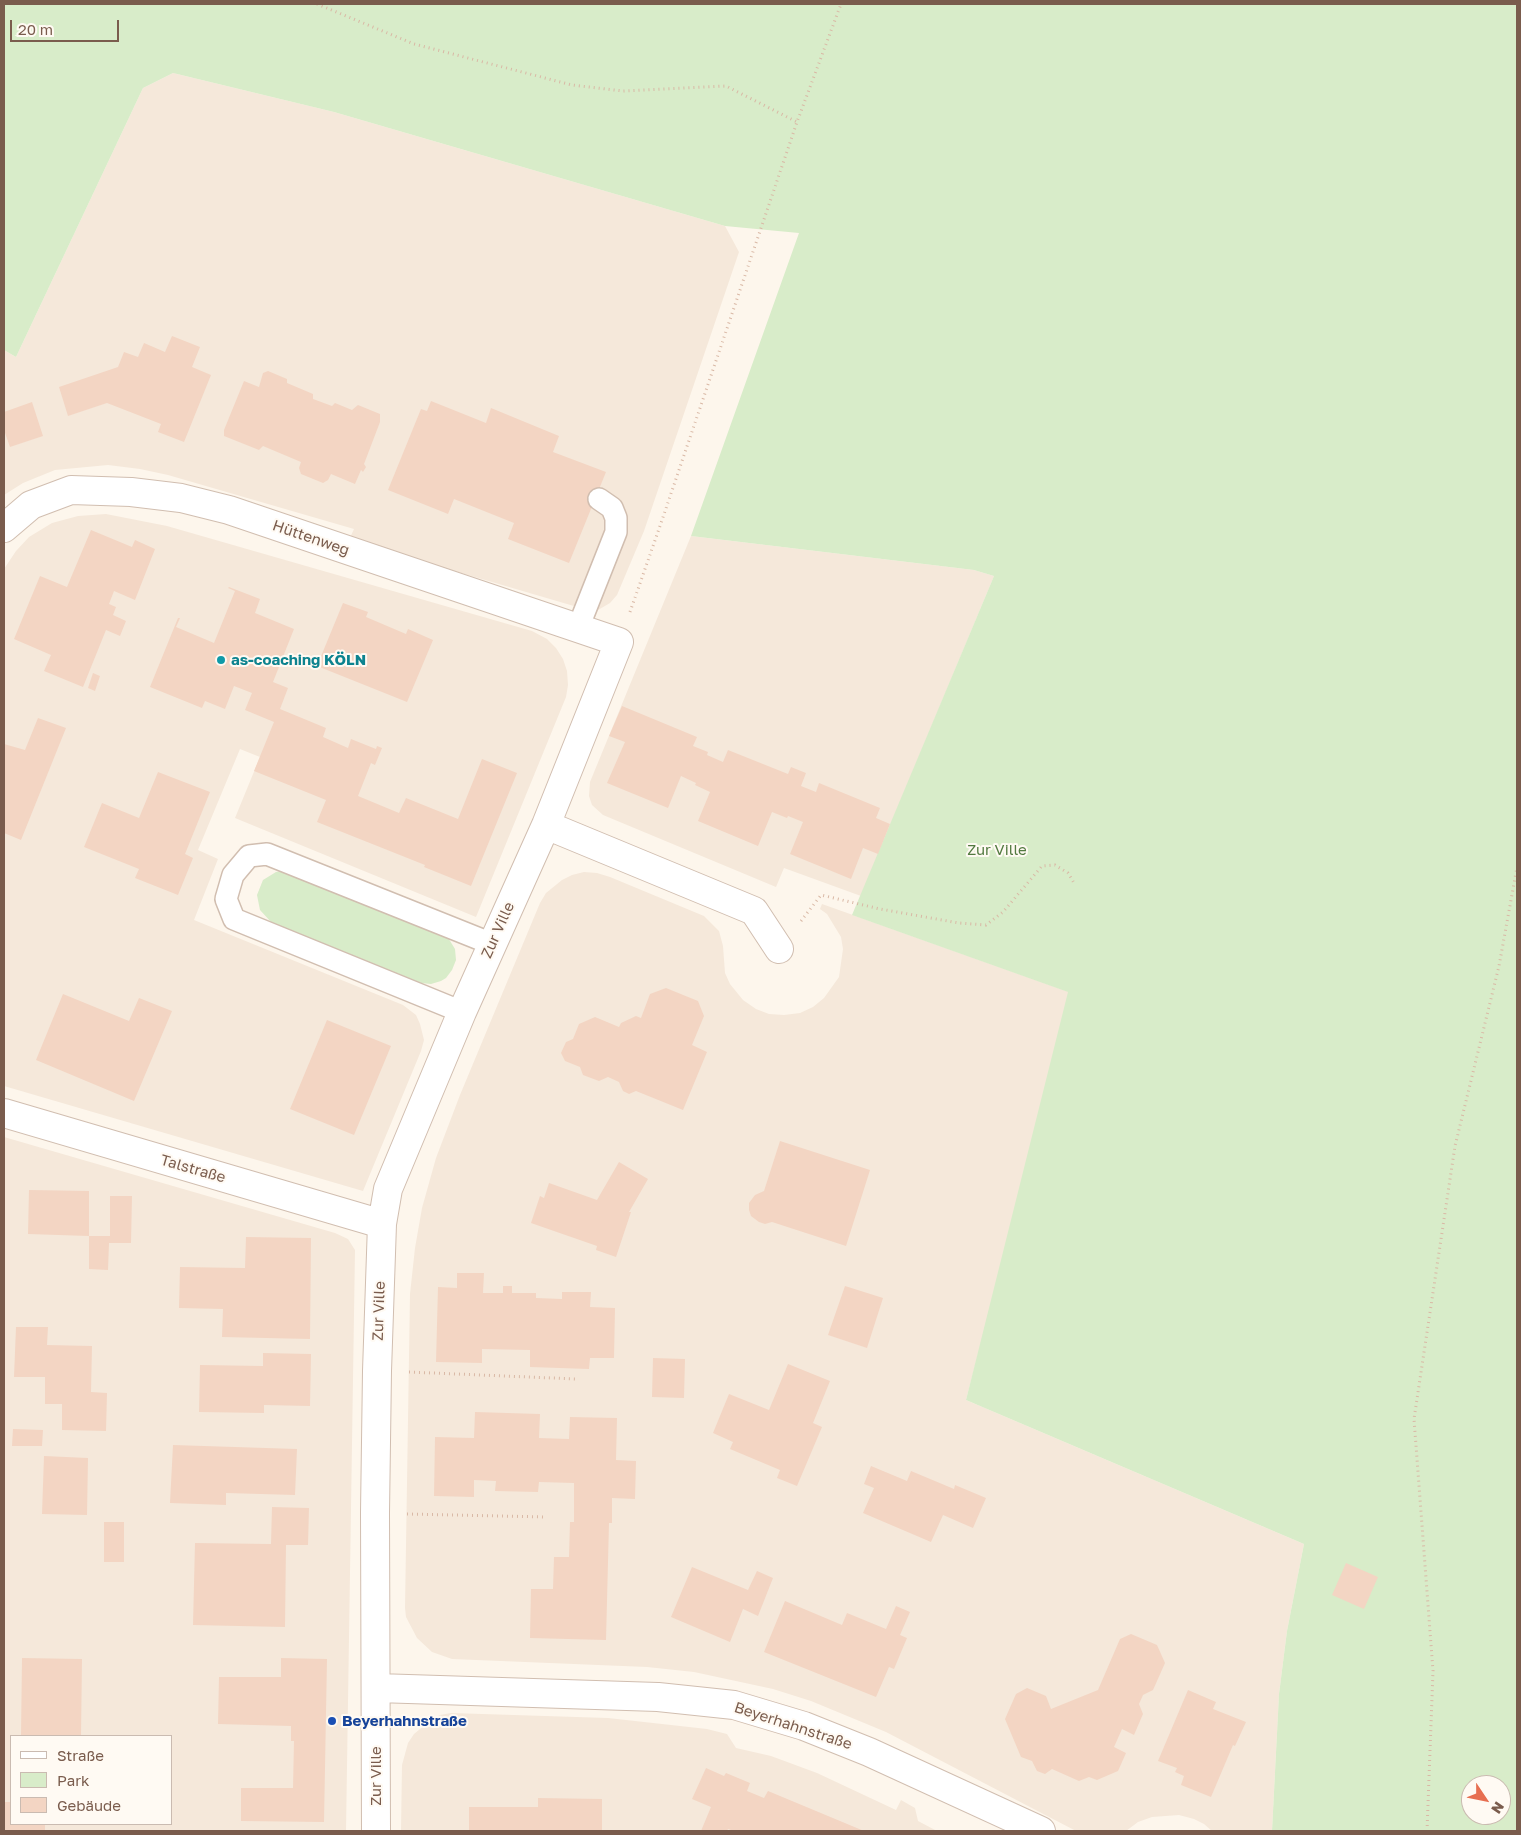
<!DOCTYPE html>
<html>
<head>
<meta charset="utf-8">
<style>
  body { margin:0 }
  #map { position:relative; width:1521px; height:1835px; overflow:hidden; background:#fdf6ec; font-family:"Golos Text",sans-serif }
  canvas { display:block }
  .frame { position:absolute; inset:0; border:5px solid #7a5c4d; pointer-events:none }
  .legend { position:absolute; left:10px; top:1735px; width:162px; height:90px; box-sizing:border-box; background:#fffaf3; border:1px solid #cabbb1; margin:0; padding:6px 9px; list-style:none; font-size:15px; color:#7a5c4d }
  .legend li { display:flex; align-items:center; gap:10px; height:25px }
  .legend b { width:25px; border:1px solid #cabbb1 }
  .north { position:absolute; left:1461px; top:1775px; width:50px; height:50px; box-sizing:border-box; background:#fffaf3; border:1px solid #cabbb1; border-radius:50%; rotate:124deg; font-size:14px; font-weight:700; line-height:20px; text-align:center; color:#7a5c4d }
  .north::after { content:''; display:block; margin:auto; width:18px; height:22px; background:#e76f51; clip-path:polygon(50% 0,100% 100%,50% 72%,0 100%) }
  .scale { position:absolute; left:10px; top:20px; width:109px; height:22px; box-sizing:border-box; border:2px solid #7a5c4d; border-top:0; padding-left:6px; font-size:15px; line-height:18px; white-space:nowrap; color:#7a5c4d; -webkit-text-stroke:4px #fffaf3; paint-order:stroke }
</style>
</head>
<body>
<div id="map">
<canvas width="1521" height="1835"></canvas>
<div class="frame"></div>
<ul class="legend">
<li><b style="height:6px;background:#fff"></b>Straße</li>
<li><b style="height:14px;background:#d8ecc9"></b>Park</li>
<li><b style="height:14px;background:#f3d5c3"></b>Gebäude</li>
</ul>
<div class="north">N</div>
<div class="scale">20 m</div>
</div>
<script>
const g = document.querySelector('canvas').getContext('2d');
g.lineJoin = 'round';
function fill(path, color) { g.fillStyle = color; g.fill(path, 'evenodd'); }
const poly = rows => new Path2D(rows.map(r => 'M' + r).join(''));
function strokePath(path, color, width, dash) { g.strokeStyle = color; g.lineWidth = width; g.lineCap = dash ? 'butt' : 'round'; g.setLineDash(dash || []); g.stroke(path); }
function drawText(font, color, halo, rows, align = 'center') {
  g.font = font + ' "Golos Text",sans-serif'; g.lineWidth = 4; g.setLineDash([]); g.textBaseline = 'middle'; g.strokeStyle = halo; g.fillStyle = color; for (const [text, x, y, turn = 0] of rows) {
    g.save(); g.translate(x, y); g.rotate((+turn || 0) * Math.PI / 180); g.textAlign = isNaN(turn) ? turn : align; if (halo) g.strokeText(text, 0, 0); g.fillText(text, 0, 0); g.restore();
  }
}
fill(poly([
  [173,73,334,112,725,226,739,252,644,531,617,595,610,603,598,610,584,609,349,540,354,529,168,475,140,469,108,465,55,470,23,483,4,495,4,350,16,357,143,88],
  [106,514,167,526,532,631,547,639,556,648,563,659,567,671,568,685,566,697,476,917,235,818,260,757,240,749,198,850,218,859,194,920,403,1005,416,1015,420,1024,424,1040,421,1051,363,1191,4,1086,4,569,16,551,29,537,52,523,78,516],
  [691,536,974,570,994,576,861,896,784,868,776,887,603,815,592,805,589,796,590,782],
  [584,872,597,873,610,877,704,916,719,931,723,946,725,973,730,984,743,1000,756,1009,769,1014,784,1015,800,1013,813,1007,824,998,839,977,843,949,841,937,827,914,820,909,822,904,1072,993,966,1400,1304,1544,1287,1631,1279,1694,1272,1831,1212,1831,1204,1824,1194,1819,1179,1815,1152,1817,1138,1822,1126,1831,1076,1831,886,1732,811,1701,773,1689,694,1672,647,1667,452,1659,432,1652,417,1638,406,1617,405,1608,410,1294,415,1248,422,1208,436,1158,460,1095,540,903,546,893,562,880,572,875],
  [4,1137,335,1233,348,1239,355,1250,346,1831,4,1831],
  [11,1736,171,1736,171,1824,11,1824],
  [451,1713,608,1718,707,1729,727,1734,736,1748,771,1756,817,1773,896,1810,901,1800,915,1808,918,1821,937,1831,401,1831,402,1765,408,1743,414,1734,431,1720,440,1715]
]), '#f5e8da');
fill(poly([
  [4,4,1517,4,1517,1831,1272,1831,1279,1694,1287,1631,1304,1544,966,1400,1068,992,852,915,994,576,974,570,691,536,799,233,725,226,334,112,173,73,143,88,16,357,4,350],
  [1471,1785,1501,1785,1501,1815,1471,1815],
  [282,871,447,936,455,949,456,960,452,970,446,978,441,981,431,984,421,983,271,922,260,910,257,895,263,880,276,872]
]), '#d8ecc9');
fill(poly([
  [172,336,200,347,192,367,211,375,184,442,158,432,161,424,107,403,68,416,59,387,118,367,124,352,138,357,144,343,165,352],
  [268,371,287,379,287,383,313,394,313,399,332,406,335,403,352,410,358,405,380,414,380,422,364,464,366,467,363,472,361,470,355,484,331,474,328,480,323,483,301,474,299,468,301,462,263,446,259,450,224,436,224,430,244,381,259,387,263,373],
  [431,401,486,423,491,408,559,436,553,452,606,472,569,563,508,539,514,523,454,499,448,514,388,490,421,409,427,411],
  [32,402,43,436,10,447,4,430,4,412],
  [91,530,132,547,135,540,155,549,135,600,114,591,109,604,116,607,113,615,126,621,120,636,106,630,83,687,44,671,51,655,14,639,40,576,67,587],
  [229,587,260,599,255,613,294,629,273,682,288,688,280,709,326,728,323,737,348,748,351,739,376,749,377,746,382,748,375,765,371,763,358,796,399,813,406,798,458,819,482,759,517,773,471,886,424,867,425,865,317,822,326,800,254,771,274,722,245,710,252,693,234,686,225,709,205,701,202,708,150,687,178,618,180,618,176,627,214,643,235,591,228,588],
  [343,603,368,612,366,617,406,634,408,629,433,640,407,702,317,666],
  [93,673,100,676,95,691,88,688],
  [622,706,697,737,693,746,708,752,707,755,723,762,728,750,788,774,791,767,806,773,801,786,816,792,819,783,880,808,876,818,890,824,878,854,863,848,851,879,790,854,803,822,788,816,787,818,772,812,758,846,698,821,710,792,695,785,696,783,681,776,668,808,607,783,625,742,609,736],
  [38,718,66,728,21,840,4,833,4,744,25,750],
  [158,772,210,792,185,854,193,858,178,895,135,878,139,869,84,847,102,803,139,818],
  [666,988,698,1001,704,1016,692,1045,707,1052,683,1110,636,1091,629,1094,623,1091,619,1082,608,1077,599,1081,583,1075,580,1067,565,1061,561,1053,566,1042,573,1039,579,1024,595,1017,619,1027,621,1023,636,1016,641,1018,650,994],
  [63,994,129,1021,139,998,172,1011,134,1101,36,1060],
  [327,1020,391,1046,354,1135,290,1109],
  [780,1141,870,1170,846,1246,772,1222,765,1224,759,1222,751,1216,749,1210,749,1203,755,1195,764,1191],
  [619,1162,648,1179,629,1212,631,1212,616,1257,596,1250,597,1246,531,1223,540,1196,544,1198,549,1183,597,1200],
  [29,1190,89,1191,89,1236,28,1234],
  [110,1196,132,1196,131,1243,109,1243,108,1270,89,1269,89,1236,110,1236],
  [246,1237,311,1238,310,1339,222,1337,223,1309,179,1308,180,1267,245,1268],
  [457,1273,484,1273,483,1293,503,1293,503,1286,512,1286,512,1293,536,1293,536,1298,562,1299,562,1292,591,1292,590,1307,615,1308,614,1358,590,1358,589,1369,530,1367,530,1350,482,1349,482,1363,436,1362,438,1287,457,1288],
  [845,1286,883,1298,867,1348,828,1335],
  [16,1327,48,1327,47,1345,92,1346,91,1392,107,1393,106,1431,62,1430,62,1404,45,1404,45,1377,14,1377],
  [263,1353,311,1354,310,1406,264,1405,264,1413,199,1412,200,1365,263,1366],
  [653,1358,685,1359,684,1398,652,1397],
  [788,1364,830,1381,813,1423,822,1427,797,1486,777,1478,780,1470,730,1449,733,1442,713,1433,729,1394,769,1410],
  [475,1412,540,1414,539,1438,569,1439,570,1417,617,1418,616,1460,636,1461,635,1499,612,1498,612,1523,609,1523,606,1640,530,1638,531,1589,553,1589,554,1557,569,1557,570,1522,574,1522,574,1483,539,1482,538,1492,495,1491,496,1481,474,1480,474,1497,434,1496,435,1437,474,1438],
  [13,1429,43,1430,42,1446,12,1446],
  [173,1445,297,1449,295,1495,226,1493,226,1505,170,1503],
  [44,1456,88,1458,87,1515,42,1514],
  [871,1466,907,1481,911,1471,954,1489,955,1485,986,1498,973,1528,943,1515,931,1542,863,1513,874,1488,864,1484],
  [272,1507,309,1508,308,1545,286,1545,285,1627,193,1625,195,1543,271,1544],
  [104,1522,124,1522,124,1562,104,1562],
  [1346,1563,1378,1577,1364,1609,1332,1595],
  [692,1567,748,1590,757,1571,773,1578,758,1616,743,1609,730,1642,671,1617],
  [785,1601,842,1625,847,1613,886,1629,896,1606,910,1612,900,1635,907,1638,894,1669,889,1667,876,1697,764,1652],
  [1131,1634,1157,1645,1165,1663,1153,1690,1143,1695,1139,1704,1143,1714,1134,1735,1122,1729,1114,1747,1126,1753,1118,1771,1097,1780,1089,1777,1079,1781,1052,1769,1045,1774,1037,1771,1032,1761,1021,1757,1005,1719,1016,1694,1027,1688,1046,1696,1051,1709,1098,1690,1120,1639],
  [22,1658,82,1659,81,1736,21,1736],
  [281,1658,327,1659,324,1822,241,1821,241,1788,293,1788,294,1741,291,1741,291,1726,218,1724,219,1677,281,1677],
  [1188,1690,1216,1702,1213,1709,1246,1722,1235,1746,1233,1745,1211,1797,1181,1785,1184,1776,1175,1772,1177,1768,1158,1761],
  [706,1768,724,1776,726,1773,750,1783,747,1791,764,1798,768,1791,864,1831,734,1831,728,1829,727,1831,701,1831,711,1807,692,1799],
  [538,1798,602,1799,602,1831,469,1831,469,1807,538,1807],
  [4,1802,11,1802,11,1824,45,1824,45,1831,4,1831]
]), '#f3d5c3');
const lane = poly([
  [578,628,616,532,616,518,612,508,599,499],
  [462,1012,234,919,226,899,233,875,249,856,267,854,492,944]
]);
const street = poly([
  [4,528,31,505,71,490,131,492,181,498,229,510,619,642,546,825,462,1012,388,1189,382,1224,377,1371,375,1513,376,1831],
  [546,825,754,911,779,949],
  [4,1113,382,1224],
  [377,1688,658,1697,734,1705,804,1726,869,1752,1041,1831]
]);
strokePath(lane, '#d1beb0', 24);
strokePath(street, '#d1beb0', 30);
strokePath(poly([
  [317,4,414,44,572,85,623,91,726,86,797,122],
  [630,612,660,526,797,122,841,4],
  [801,921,821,895,880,909,959,923,986,925,1003,912,1042,866,1055,865,1068,873,1074,883],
  [409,1372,576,1379],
  [407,1514,546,1517],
  [1427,1831,1433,1671,1414,1419,1455,1146,1499,966,1517,867]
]), '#d9b8a5', 3, [1, 4]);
strokePath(lane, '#fff', 21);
strokePath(street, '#fff', 28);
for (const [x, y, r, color] of [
  [221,660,5,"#0f9aa8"],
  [332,1721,5,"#1a4fb4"]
]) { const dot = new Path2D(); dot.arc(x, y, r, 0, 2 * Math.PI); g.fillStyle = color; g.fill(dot); strokePath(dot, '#fffaf3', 2); }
drawText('15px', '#7a5c4d', '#fffaf3', [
  ["Hüttenweg",311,538,19],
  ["Zur Ville",498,930,-66],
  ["Talstraße",193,1169,16],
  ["Zur Ville",379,1311,-88],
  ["Beyerhahnstraße",793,1726,18],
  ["Zur Ville",376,1776,-90]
]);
drawText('bold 15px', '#0d838f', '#fffaf3', [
  ["as-coaching KÖLN",231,660]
], 'left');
drawText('15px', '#537a41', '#fffaf3', [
  ["Zur Ville",997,850]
]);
drawText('bold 15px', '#164399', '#fffaf3', [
  ["Beyerhahnstraße",342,1721]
], 'left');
</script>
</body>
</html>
